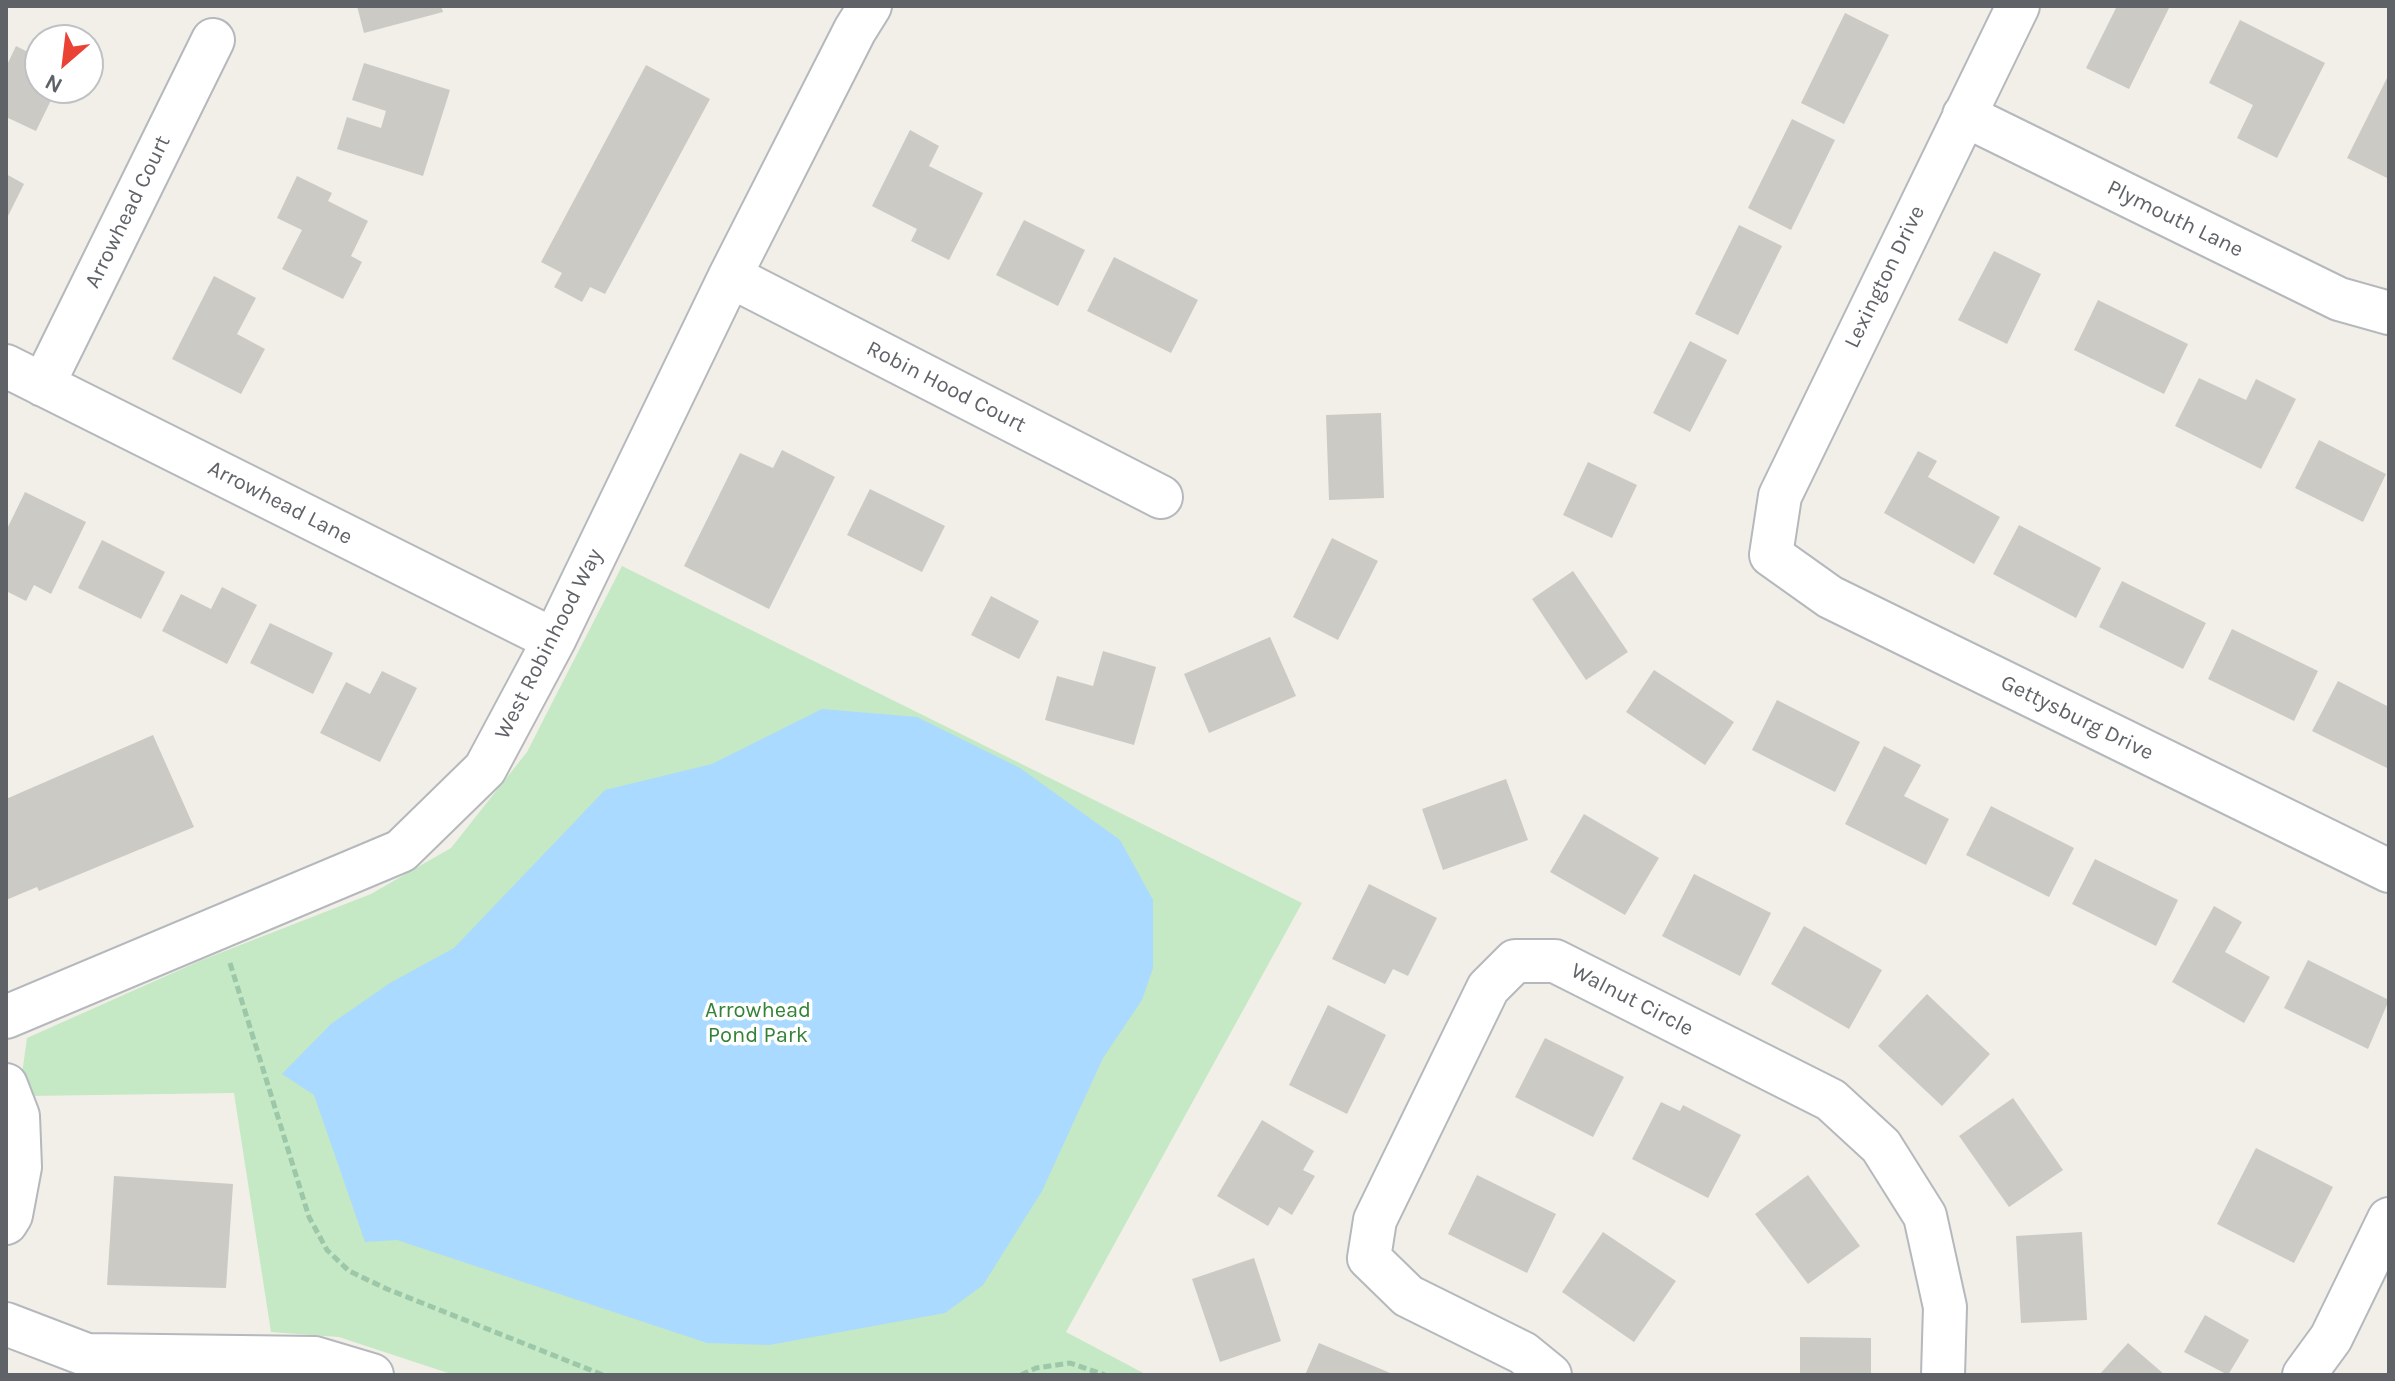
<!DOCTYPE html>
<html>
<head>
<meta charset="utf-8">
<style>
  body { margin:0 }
  #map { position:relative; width:2395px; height:1381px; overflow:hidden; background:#f1efe8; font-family:Karla,sans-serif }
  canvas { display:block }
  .frame { position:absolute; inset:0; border:8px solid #5f6368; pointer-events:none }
  .north { position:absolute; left:24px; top:24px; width:80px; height:80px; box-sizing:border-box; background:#fff; border:2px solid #bfc1c3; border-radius:50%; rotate:208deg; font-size:22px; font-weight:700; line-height:32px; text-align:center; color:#5f6368 }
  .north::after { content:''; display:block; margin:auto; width:28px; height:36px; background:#ea4335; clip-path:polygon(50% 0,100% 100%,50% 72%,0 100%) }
</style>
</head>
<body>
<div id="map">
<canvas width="2395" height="1381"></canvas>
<div class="frame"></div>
<div class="north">N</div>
</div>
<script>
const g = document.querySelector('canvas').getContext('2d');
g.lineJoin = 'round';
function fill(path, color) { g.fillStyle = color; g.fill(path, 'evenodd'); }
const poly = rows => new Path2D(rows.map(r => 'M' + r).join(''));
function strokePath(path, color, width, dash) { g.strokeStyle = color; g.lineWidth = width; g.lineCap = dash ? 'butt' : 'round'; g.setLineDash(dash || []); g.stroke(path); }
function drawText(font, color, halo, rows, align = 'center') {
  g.font = font + ' Karla,sans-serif'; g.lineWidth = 7; g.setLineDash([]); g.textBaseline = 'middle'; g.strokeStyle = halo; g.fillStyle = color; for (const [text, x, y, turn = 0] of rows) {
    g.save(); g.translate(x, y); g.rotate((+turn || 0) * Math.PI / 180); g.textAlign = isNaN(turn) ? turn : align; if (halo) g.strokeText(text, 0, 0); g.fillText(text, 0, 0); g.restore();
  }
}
fill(poly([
  [622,566,1302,903,1066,1332,1147,1375,454,1375,339,1337,271,1332,234,1093,27,1096,22,1074,27,1038,202,960,371,894,451,848,527,752]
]), '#c5e8c5');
fill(poly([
  [822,709,917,717,1020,768,1120,840,1153,900,1153,968,1142,1000,1103,1058,1042,1191,983,1285,945,1313,769,1345,707,1343,397,1240,365,1242,314,1095,282,1074,331,1024,390,983,454,948,605,790,712,764]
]), '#aadaff');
fill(poly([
  [357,6,441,6,443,12,364,33],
  [2117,6,2170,6,2129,89,2086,68],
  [1845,13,1889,35,1844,124,1801,103],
  [2240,20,2325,63,2277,158,2237,138,2253,105,2209,83],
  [16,46,40,58,40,88,57,88,36,131,6,117,6,67],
  [364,63,450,90,423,176,337,149,347,117,381,128,386,111,352,100],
  [646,65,710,99,605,294,590,287,582,302,554,287,562,273,541,262],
  [2389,74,2389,179,2347,158],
  [1792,119,1835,140,1791,230,1748,208],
  [910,130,939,146,929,166,983,193,949,260,911,241,917,229,872,206],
  [6,174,24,184,6,220],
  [297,176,332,193,328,201,368,221,351,256,362,262,343,299,282,269,302,230,277,218],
  [1024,220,1085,250,1058,306,996,275],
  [1739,225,1782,246,1738,335,1695,314],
  [1994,251,2041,274,2007,344,1958,320],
  [1114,257,1198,300,1171,353,1087,311],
  [214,276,256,298,237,334,265,349,241,394,172,359],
  [2098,300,2188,344,2164,394,2074,350],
  [1690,341,1727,360,1690,432,1653,413],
  [2199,378,2246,400,2256,379,2296,399,2261,469,2175,426],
  [1381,413,1384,498,1329,500,1326,415],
  [2319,440,2386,474,2363,522,2295,488],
  [782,450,835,477,769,609,684,566,740,453,773,468],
  [1918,451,1937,461,1928,477,2000,517,1974,564,1884,513],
  [1588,462,1637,485,1612,538,1563,515],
  [870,489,945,526,922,572,847,535],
  [25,492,86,522,51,594,34,585,26,601,6,591,6,531],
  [2019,525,2101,568,2076,618,1993,574],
  [1332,538,1378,561,1338,640,1293,617],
  [102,540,165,572,141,619,78,588],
  [1573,571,1628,652,1586,680,1532,599],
  [2122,581,2206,623,2183,669,2099,627],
  [222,587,257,605,227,664,162,631,181,594,211,609],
  [991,596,1039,621,1019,659,971,635],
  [270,623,333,653,313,694,250,663],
  [2232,629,2318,671,2294,721,2208,679],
  [1270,637,1296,696,1209,733,1184,674],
  [1103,651,1156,667,1134,745,1045,720,1057,676,1093,686],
  [1654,670,1734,722,1705,765,1626,712],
  [382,671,417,688,380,762,320,733,346,682,370,694],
  [2338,681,2389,707,2389,769,2312,731],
  [1777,700,1860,742,1835,792,1752,750],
  [153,735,194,827,39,891,37,887,6,900,6,799],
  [1884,746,1921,765,1904,796,1949,819,1926,865,1845,824],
  [1506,779,1528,840,1443,870,1422,809],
  [1991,806,2074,848,2049,897,1966,855],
  [1584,814,1659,858,1625,915,1550,872],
  [2095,859,2178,900,2156,946,2072,904],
  [1694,874,1771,913,1740,976,1662,936],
  [1369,884,1437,918,1408,976,1393,969,1385,984,1332,959],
  [2214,906,2242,922,2225,952,2270,977,2244,1023,2172,982],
  [1804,926,1882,970,1849,1029,1771,984],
  [2308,960,2389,1000,2368,1049,2284,1008],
  [1927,994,1990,1054,1942,1106,1878,1046],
  [1328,1005,1386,1035,1347,1114,1289,1085],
  [1545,1038,1624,1077,1593,1137,1515,1097],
  [2013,1098,2063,1170,2009,1207,1959,1136],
  [1661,1102,1680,1111,1683,1105,1741,1135,1708,1198,1632,1159],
  [1262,1120,1314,1151,1303,1170,1315,1176,1292,1215,1279,1207,1268,1226,1217,1196],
  [2256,1148,2333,1187,2294,1263,2217,1224],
  [1477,1175,1556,1214,1527,1273,1448,1234],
  [1808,1175,1860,1246,1808,1284,1755,1214],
  [114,1176,233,1184,226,1288,107,1285],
  [1603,1232,1676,1281,1634,1342,1562,1292],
  [2082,1232,2087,1320,2021,1323,2016,1236],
  [1254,1258,1281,1341,1220,1362,1192,1279],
  [2205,1315,2249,1340,2228,1375,2184,1352],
  [1800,1337,1871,1338,1871,1375,1800,1375],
  [1319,1343,1395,1375,1305,1375],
  [2128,1343,2165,1375,2099,1375]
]), '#cccac5');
const minor = poly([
  [2018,6,1780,496,1771,555,1830,597,2389,871],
  [1964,115,2339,299,2389,313],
  [730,276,1161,497],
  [6,366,554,640],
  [43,385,213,40],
  [6,1017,401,851,485,769,554,640,730,276,855,30,870,6],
  [6,1085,18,1116,20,1167,11,1215,6,1223],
  [6,1324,87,1355,315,1358,372,1375],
  [1550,1375,1523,1353,1408,1296,1369,1258,1375,1220,1488,988,1515,961,1555,961,1831,1100,1881,1146,1925,1216,1945,1307,1943,1375],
  [2304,1375,2331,1338,2389,1219]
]);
strokePath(minor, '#b5b8bc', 46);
strokePath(poly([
  [230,963,309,1217,327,1250,349,1271,387,1289,603,1375],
  [1021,1375,1036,1368,1070,1363,1105,1375]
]), '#9cc7a9', 5, [8, 4]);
strokePath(minor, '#fff', 42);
drawText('22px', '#5f6368', '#fff', [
  ["Arrowhead Court",128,212,-64],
  ["Plymouth Lane",2175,219,26],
  ["Lexington Drive",1885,277,-64],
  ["Robin Hood Court",946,387,27],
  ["Arrowhead Lane",280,503,27],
  ["West Robinhood Way",549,644,-63],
  ["Gettysburg Drive",2077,718,26],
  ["Walnut Circle",1632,1000,27]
]);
drawText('22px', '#348238', '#fff', [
  ["Arrowhead",758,1011],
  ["Pond Park",758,1036]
]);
</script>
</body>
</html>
